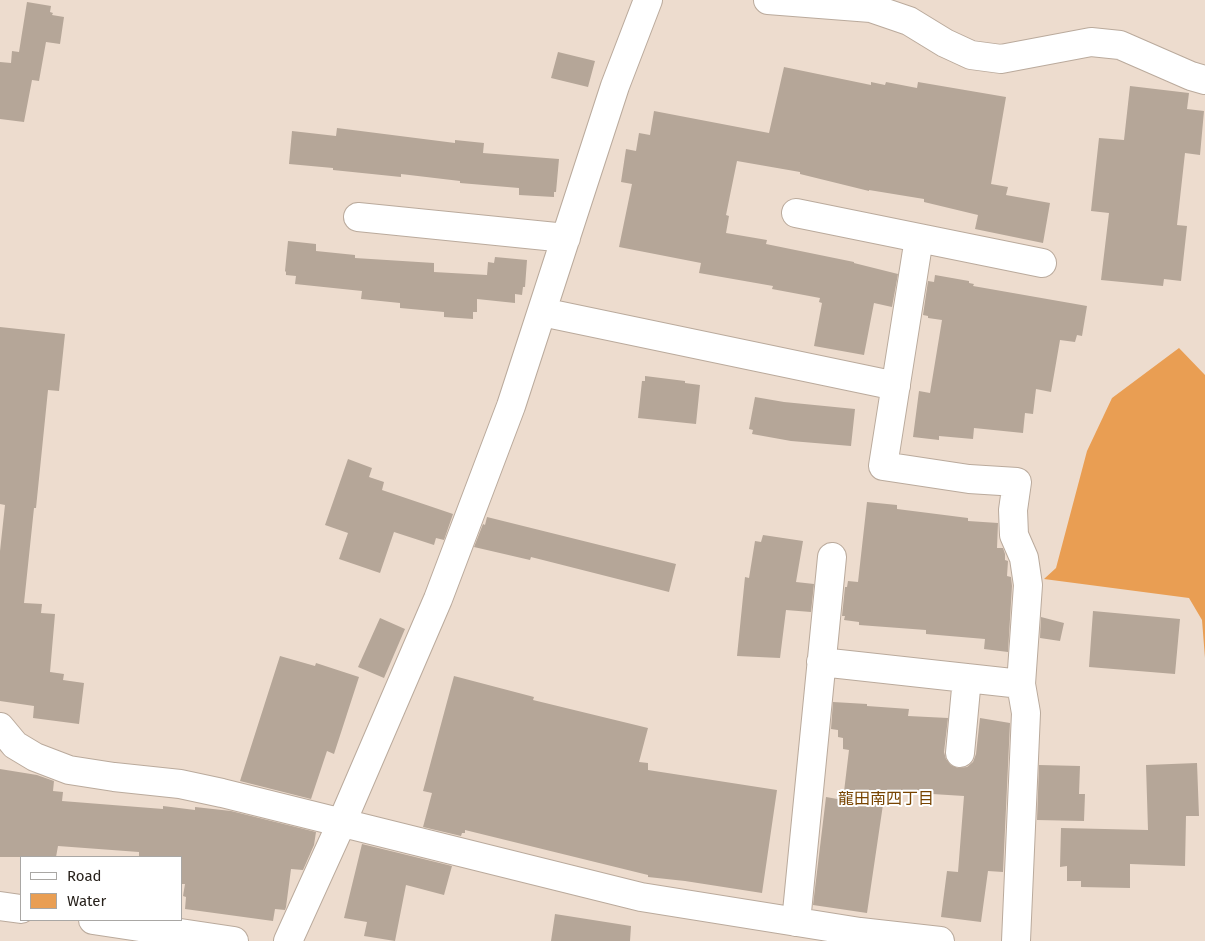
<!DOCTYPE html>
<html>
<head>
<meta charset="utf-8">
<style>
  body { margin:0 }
  #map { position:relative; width:1205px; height:941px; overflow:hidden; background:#eddcce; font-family:"Fira Sans",sans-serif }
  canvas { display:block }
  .legend { position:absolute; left:20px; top:856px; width:162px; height:65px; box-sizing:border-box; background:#fff; border:1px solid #a9a7a4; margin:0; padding:6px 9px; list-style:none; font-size:15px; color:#28221c }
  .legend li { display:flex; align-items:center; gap:10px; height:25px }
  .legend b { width:25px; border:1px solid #a9a7a4 }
</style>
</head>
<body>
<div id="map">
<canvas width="1205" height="941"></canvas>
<ul class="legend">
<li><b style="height:6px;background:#fff"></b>Road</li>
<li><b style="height:14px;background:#e99e53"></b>Water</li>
</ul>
</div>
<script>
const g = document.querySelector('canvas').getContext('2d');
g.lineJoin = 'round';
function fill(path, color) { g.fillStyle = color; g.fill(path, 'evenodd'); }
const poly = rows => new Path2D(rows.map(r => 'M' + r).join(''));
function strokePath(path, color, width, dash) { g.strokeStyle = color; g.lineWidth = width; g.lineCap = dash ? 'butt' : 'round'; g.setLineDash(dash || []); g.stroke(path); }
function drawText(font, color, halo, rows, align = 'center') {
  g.font = font + ' "Fira Sans","Noto Sans JP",sans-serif'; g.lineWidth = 4; g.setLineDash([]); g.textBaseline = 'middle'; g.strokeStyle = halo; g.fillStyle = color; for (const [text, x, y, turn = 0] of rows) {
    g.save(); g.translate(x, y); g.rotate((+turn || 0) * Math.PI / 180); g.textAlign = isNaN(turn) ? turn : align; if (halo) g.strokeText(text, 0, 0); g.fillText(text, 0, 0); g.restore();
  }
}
fill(poly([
  [1179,348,1205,375,1205,658,1202,620,1189,598,1044,579,1056,568,1087,451,1112,398]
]), '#e99e53');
fill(poly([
  [27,2,51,6,50,12,53,13,52,15,64,17,60,44,46,42,39,81,32,80,24,122,0,119,0,62,11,63,12,51,19,52],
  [558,52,595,61,588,87,551,78],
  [784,67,871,85,871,82,885,85,886,82,917,88,918,82,1006,97,991,184,1008,187,1006,195,1050,203,1043,243,975,229,978,215,924,202,924,199,869,190,869,191,800,174,800,172,737,161,726,215,729,216,726,233,767,240,766,244,854,262,854,263,898,274,892,307,874,303,864,355,814,346,822,303,819,302,820,298,772,289,773,286,699,273,701,263,619,247,632,184,621,182,626,149,636,151,639,133,650,135,654,111,769,133],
  [1130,86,1189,93,1187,109,1204,111,1200,155,1185,153,1177,225,1187,226,1181,281,1164,279,1163,286,1101,280,1109,213,1091,211,1099,138,1124,140],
  [337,128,455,143,455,140,484,143,483,153,559,159,556,192,554,192,554,197,519,195,519,188,460,183,460,181,401,174,401,177,333,170,333,168,289,164,292,131,336,136],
  [288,241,316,244,316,251,355,255,355,258,434,263,434,272,487,275,488,262,494,263,495,257,527,260,525,287,523,287,522,295,515,294,515,303,477,299,477,312,473,312,473,319,444,317,444,312,400,308,400,303,361,299,362,291,295,284,296,276,286,275,286,272,285,271],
  [935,275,969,281,969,283,974,284,973,286,1087,306,1082,336,1077,335,1075,342,1060,340,1051,392,1036,389,1033,414,1025,413,1023,433,974,428,973,439,939,436,939,440,913,437,919,391,930,393,942,320,928,318,928,316,923,315,928,281,934,282],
  [0,327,65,334,59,391,48,390,36,508,34,508,24,603,42,604,41,613,55,614,50,672,64,674,63,680,84,683,79,724,33,718,34,706,0,701,0,551,5,505,0,504],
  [645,376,685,381,685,383,700,385,696,424,638,418,642,381,645,381],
  [755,397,784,402,855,409,851,446,791,441,752,434,753,430,749,429],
  [348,459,372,468,369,477,384,482,382,490,453,514,444,540,436,538,434,545,394,532,380,573,339,559,348,533,325,525],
  [867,502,897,505,897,509,968,518,968,521,998,523,997,548,1003,548,1005,554,1005,560,1008,561,1007,576,1011,577,1012,586,1008,652,984,649,985,639,926,634,926,630,859,625,859,622,844,620,845,616,842,616,845,587,847,587,848,581,858,582],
  [487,517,676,564,669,592,531,557,530,560,474,547,483,524,485,525],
  [763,535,803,541,796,582,814,584,811,612,786,610,780,658,737,656,745,577,749,578,755,541,761,542],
  [1093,611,1180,619,1175,674,1089,667],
  [1041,617,1064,623,1060,641,1040,638],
  [380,618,405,629,384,678,358,667],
  [280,656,315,666,316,663,359,677,334,754,327,751,311,799,240,781],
  [454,676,534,697,533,700,648,728,639,762,648,763,648,770,777,790,762,893,685,881,648,877,648,875,465,830,465,833,462,833,461,836,423,827,432,793,423,791],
  [833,702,867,704,867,706,909,709,908,716,948,718,944,752,946,759,951,765,958,768,967,767,973,762,976,754,980,718,1010,723,1003,872,988,871,981,922,941,917,947,871,958,872,964,796,885,791,867,913,813,905,826,797,843,800,849,750,843,749,843,738,838,737,838,730,831,729],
  [1197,763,1199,816,1186,816,1185,866,1130,864,1130,888,1081,887,1081,881,1067,881,1067,866,1060,867,1061,828,1148,830,1146,765],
  [1039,765,1080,766,1079,794,1085,794,1084,821,1037,820],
  [0,769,37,775,54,781,53,791,63,792,62,801,163,809,163,806,195,810,195,807,231,811,316,832,314,845,303,870,291,869,286,907,285,910,275,909,273,921,185,909,186,897,183,896,185,884,181,884,181,857,139,857,139,852,58,846,56,857,0,857],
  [362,844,452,866,444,895,406,885,395,941,364,936,367,922,344,918],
  [555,914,631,926,630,941,551,941]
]), '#b5a698');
const minor = poly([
  [768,0,871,8,909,21,945,43,971,55,1001,59,1091,42,1120,45,1191,76,1205,80],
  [796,213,1042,263],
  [358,217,566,238],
  [542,312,896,386],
  [821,662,1021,684,1028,585,1024,558,1014,535,1013,510,1017,482,969,479,883,466,919,238],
  [0,727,15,745,35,757,69,770,114,777,180,784,222,793,641,897,860,932,940,941],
  [960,753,967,678],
  [0,906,21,909],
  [93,920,234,941],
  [796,922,832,557],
  [288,941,342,822,438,599,511,406,615,86,648,0],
  [1016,941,1026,713,1021,684]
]);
strokePath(minor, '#baaa9c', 30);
strokePath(minor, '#fff', 28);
drawText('16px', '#784401', '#fff', [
  ["龍田南四丁目",886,800]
]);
</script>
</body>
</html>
